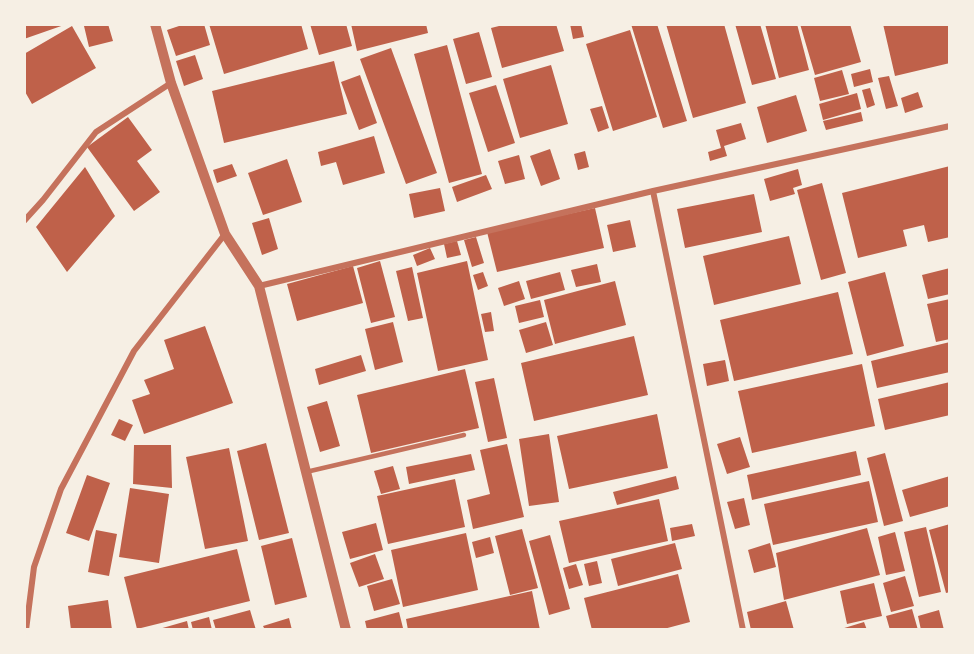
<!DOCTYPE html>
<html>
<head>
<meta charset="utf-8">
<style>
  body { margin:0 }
  #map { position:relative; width:974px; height:654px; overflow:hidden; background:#f6efe4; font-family:"Source Sans 3",sans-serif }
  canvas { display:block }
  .frame { position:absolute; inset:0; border:26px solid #f6efe4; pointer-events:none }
</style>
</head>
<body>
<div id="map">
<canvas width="974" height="654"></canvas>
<div class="frame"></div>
</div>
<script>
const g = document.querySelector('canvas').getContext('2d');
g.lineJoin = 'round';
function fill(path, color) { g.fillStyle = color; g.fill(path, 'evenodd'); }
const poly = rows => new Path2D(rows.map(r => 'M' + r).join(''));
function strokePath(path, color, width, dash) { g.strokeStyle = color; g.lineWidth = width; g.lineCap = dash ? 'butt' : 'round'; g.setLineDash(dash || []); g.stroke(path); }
fill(poly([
  [24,24,67,24,24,39],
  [91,24,108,24,113,41,89,47,84,26],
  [185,24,204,24,210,45,176,56,167,30],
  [209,24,301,24,308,49,224,74],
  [310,24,346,24,352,46,319,55],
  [351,24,426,24,428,33,357,51],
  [507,24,556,24,564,51,502,68,491,28],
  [570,24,581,24,584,37,573,39],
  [631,24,657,24,687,121,663,128],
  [666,24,724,24,746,103,693,118],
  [735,24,760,24,776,79,752,85],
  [765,24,797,24,809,70,779,78],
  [800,24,850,24,861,62,815,75],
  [883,24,948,24,950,33,950,63,895,76],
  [72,26,96,68,32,104,24,90,24,54],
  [630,30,657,117,613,131,586,44],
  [479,32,492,77,466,84,453,39],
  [447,45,482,174,449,183,414,54],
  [391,48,437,173,406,184,360,59],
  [195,55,203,79,184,86,176,61],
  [334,61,347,114,224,143,212,91],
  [551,65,568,124,520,138,503,79],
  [870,69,873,82,854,87,851,74],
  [842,70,849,94,820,101,814,78],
  [360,75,377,123,359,130,341,82],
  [889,76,898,106,886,109,878,78],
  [496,85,515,143,488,152,469,93],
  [870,88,875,105,867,108,862,90],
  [918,92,923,107,905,113,901,98],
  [857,93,861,109,823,120,819,104],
  [796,95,807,131,767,143,757,107],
  [602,106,609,128,598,132,590,109],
  [861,112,863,121,826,130,823,121],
  [128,117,152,150,137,161,160,192,134,211,87,147],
  [741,123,746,139,724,146,727,156,710,161,708,152,721,148,716,130],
  [374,136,385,173,343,185,336,162,321,166,318,152],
  [550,149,560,179,541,186,530,156],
  [585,151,589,167,578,170,574,154],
  [519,155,525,179,505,184,498,161],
  [287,159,302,202,263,215,248,173],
  [232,164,237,176,217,183,213,170],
  [950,166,950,237,928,242,924,225,903,230,907,246,858,258,842,193],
  [85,167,115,216,67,272,36,227],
  [798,169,802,185,793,188,795,194,770,201,764,179],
  [486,175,492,189,457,202,452,187],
  [822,183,846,273,821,280,797,190],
  [440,188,445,211,414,218,409,194],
  [754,194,762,232,685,248,677,209],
  [595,208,604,248,497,272,487,232],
  [269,218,278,249,262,255,252,223],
  [630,220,636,247,613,252,607,225],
  [789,236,801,284,714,305,703,256],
  [476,237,484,263,472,267,464,240],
  [457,241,461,255,447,258,444,244],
  [430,248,435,259,417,266,413,255],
  [380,261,395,317,371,323,357,268],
  [467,261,488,360,438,371,417,273],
  [597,264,601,282,576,287,571,270],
  [353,266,363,303,297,321,287,284],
  [412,267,423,318,408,321,396,271],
  [950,268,950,294,928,299,922,275],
  [483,272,488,286,478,290,473,275],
  [560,272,565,290,531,299,526,281],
  [885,272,904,346,867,356,848,282],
  [519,281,525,299,504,306,498,288],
  [615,281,626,325,555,344,544,300],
  [838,292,853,354,734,381,720,320],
  [950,299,950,339,936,342,927,304],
  [540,300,544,317,519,323,515,306],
  [491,312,494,331,485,332,481,314],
  [393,322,403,362,375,370,365,329],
  [546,322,553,345,526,353,519,330],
  [205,326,233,403,144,434,132,400,150,394,144,380,174,369,164,340],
  [634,336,648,395,534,421,521,363],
  [950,342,950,372,877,388,871,361],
  [361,355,366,371,319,385,315,369],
  [725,360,729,381,707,386,703,364],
  [862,364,875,426,752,453,738,391],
  [465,369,479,428,371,453,357,395],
  [494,378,507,438,488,442,475,382],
  [950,382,950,415,885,430,878,399],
  [327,401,340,446,320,452,307,407],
  [657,414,668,468,569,489,557,436],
  [119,419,133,425,125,441,111,435],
  [549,434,559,502,529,506,519,439],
  [740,437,750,467,727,474,717,444],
  [266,443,289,533,259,540,237,451],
  [507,444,524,517,473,529,467,500,490,494,480,450],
  [134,445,171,445,172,488,133,484],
  [229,448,248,541,205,549,186,457],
  [856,451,861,475,752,500,747,475],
  [885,453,903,521,884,526,867,458],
  [471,454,475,470,409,484,406,467],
  [393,466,400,489,381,494,374,471],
  [87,475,110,483,89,541,66,533],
  [676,476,679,489,617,505,613,492],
  [950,476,950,506,910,517,902,490],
  [455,479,465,527,388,544,377,496],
  [869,481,878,522,773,545,764,504],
  [130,488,169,494,159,563,119,557],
  [744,498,750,525,735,529,727,502],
  [659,499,668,541,569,563,559,521],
  [376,523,383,550,350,559,342,532],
  [692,524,695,536,672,541,670,528],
  [950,524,950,592,946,593,929,530],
  [926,527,941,592,919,597,904,532],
  [867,528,880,575,784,600,776,553],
  [522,529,538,588,510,595,495,536],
  [96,530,117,534,109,576,88,572],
  [895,532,905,571,886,575,878,537],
  [466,533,478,590,403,607,391,550],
  [550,535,570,609,549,615,529,541],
  [490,537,494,553,476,558,472,542],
  [292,538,307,597,275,605,261,546],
  [675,543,682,569,618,586,611,559],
  [770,543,776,567,754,573,748,550],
  [237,549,250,601,137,629,124,577],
  [375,554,384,579,359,587,350,563],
  [597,561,602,583,589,586,584,564],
  [576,564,583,585,569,589,563,568],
  [678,574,690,622,660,630,592,630,584,598],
  [905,576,914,606,891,612,883,583],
  [392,579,400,604,374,611,367,586],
  [874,583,882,616,847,624,840,591],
  [532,591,540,630,408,630,406,619],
  [108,600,112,630,71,630,68,606],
  [786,601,794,630,751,630,747,612],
  [912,609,918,630,890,630,886,616],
  [250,610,256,630,216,630,213,620],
  [939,610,944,630,921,630,918,616],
  [399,612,403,628,395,630,367,630,365,621],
  [209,617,212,630,193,630,191,622],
  [289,618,292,630,265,630,263,626],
  [187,621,189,630,159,630,159,629],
  [864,622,867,630,841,630,841,629]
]), '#bf614a');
strokePath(poly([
  [306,472,464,435]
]), '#c5725c', 4.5);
strokePath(poly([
  [653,191,743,630],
  [24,221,43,200,96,132,171,83],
  [259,286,653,191,950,126],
  [26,630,34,567,61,489,134,351,225,234]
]), '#c5725c', 6);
strokePath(poly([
  [155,24,171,83,225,234,259,286,346,630]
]), '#c5725c', 10);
</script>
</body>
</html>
